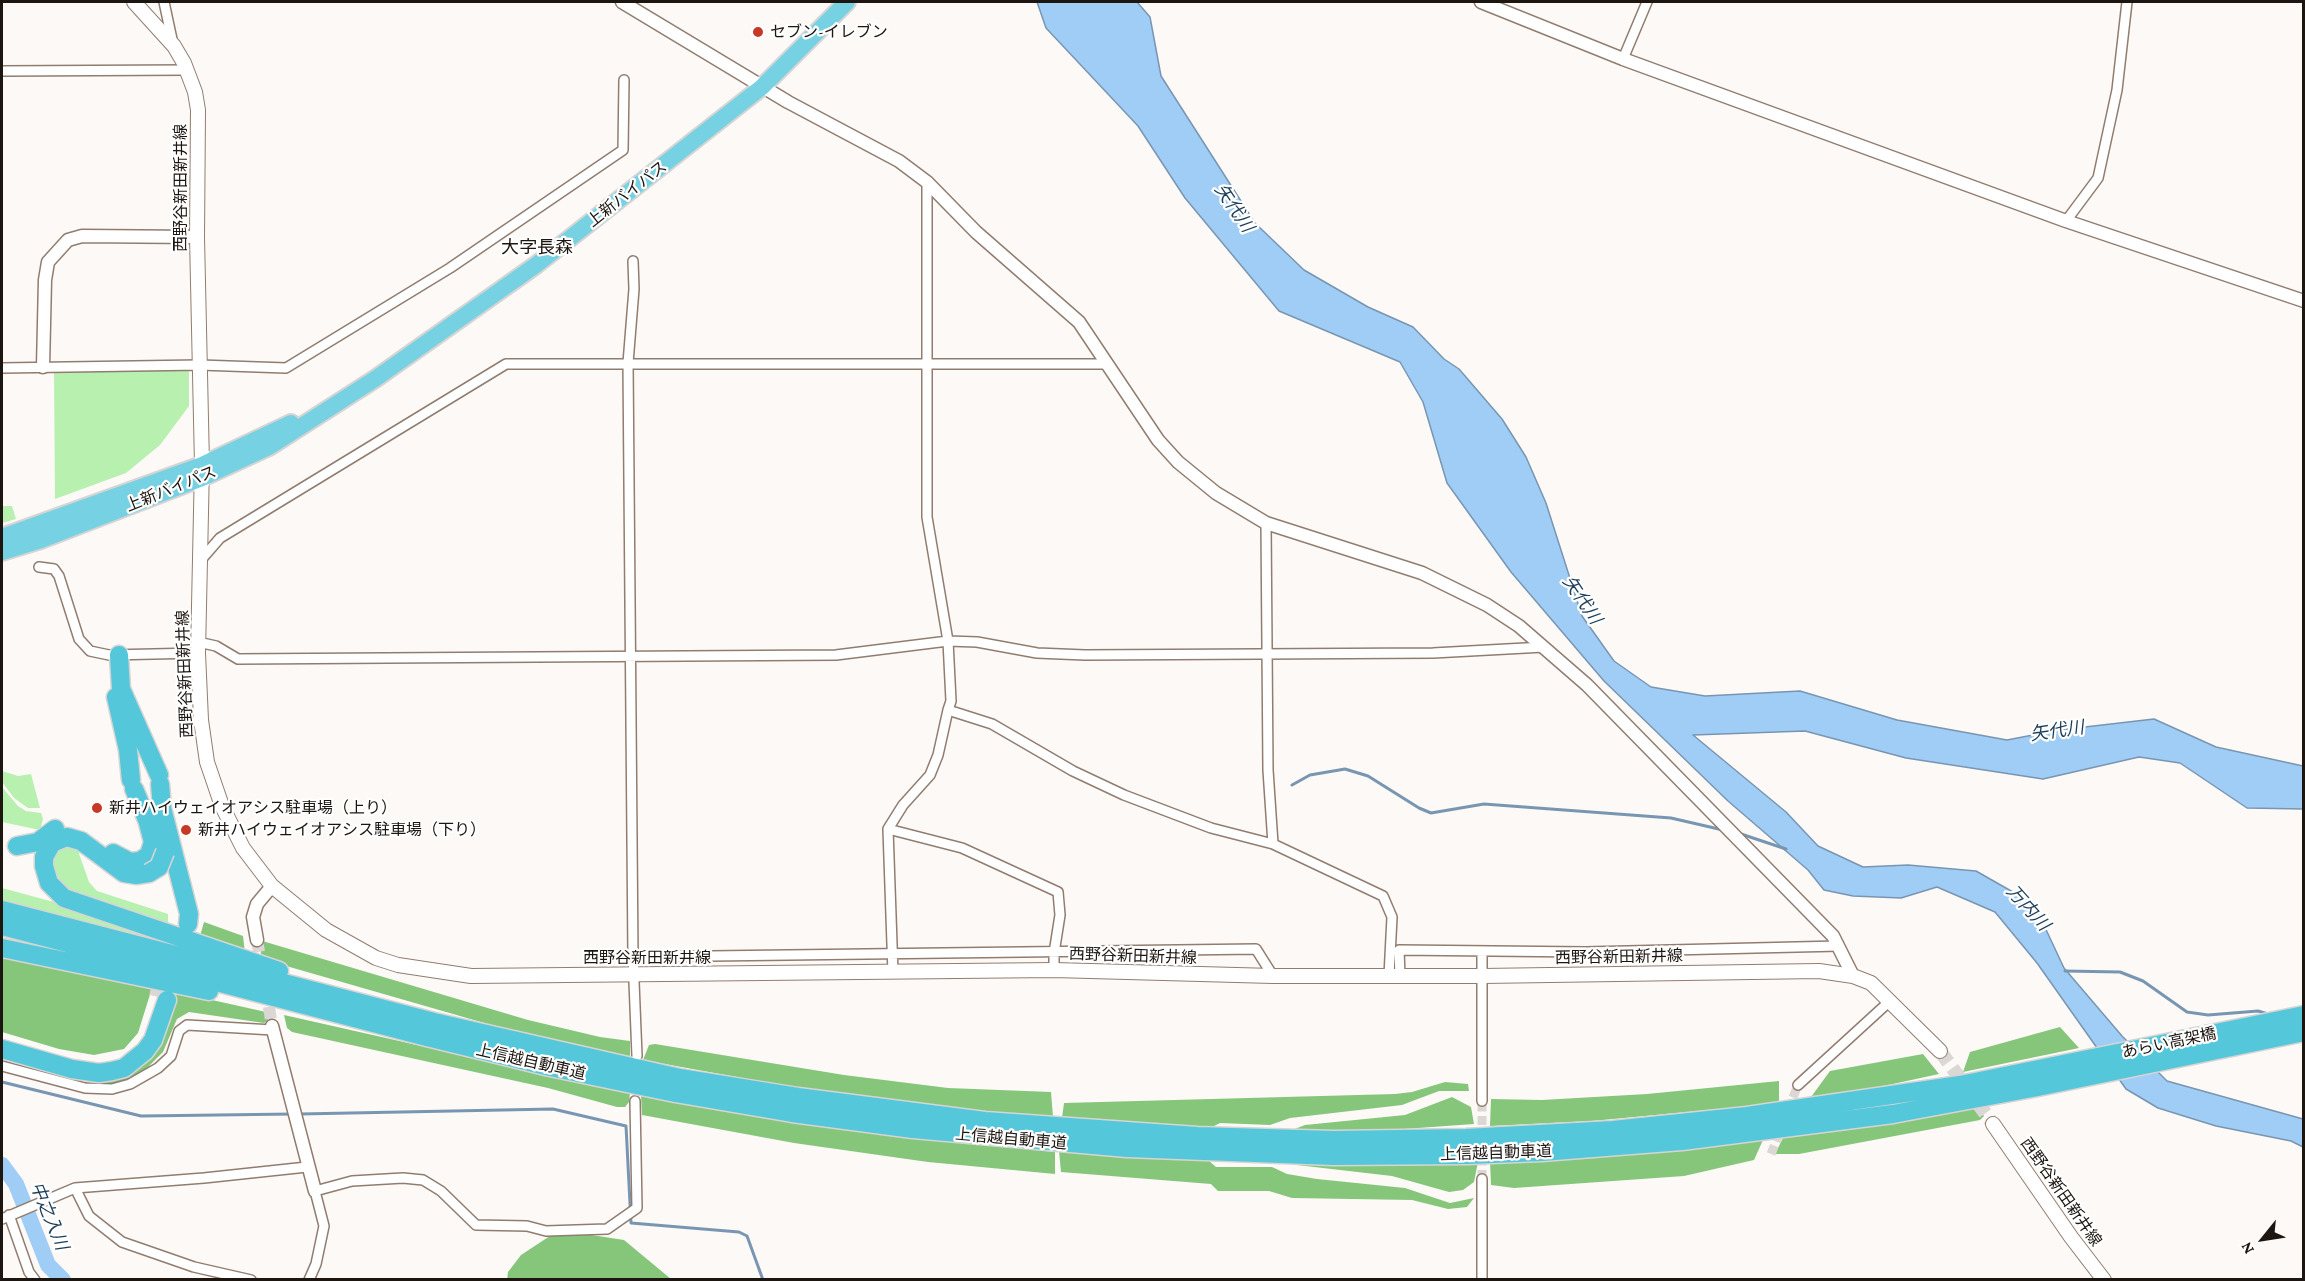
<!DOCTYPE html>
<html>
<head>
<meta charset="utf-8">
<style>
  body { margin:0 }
  #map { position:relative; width:2305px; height:1281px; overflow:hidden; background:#fdf9f6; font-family:"Crimson Pro",serif }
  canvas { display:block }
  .frame { position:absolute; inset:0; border:3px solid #1c1510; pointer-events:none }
  .north { position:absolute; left:2233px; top:1209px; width:60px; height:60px; -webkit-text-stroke:4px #fff; paint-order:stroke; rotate:240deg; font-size:16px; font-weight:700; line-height:24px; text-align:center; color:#1c1510 }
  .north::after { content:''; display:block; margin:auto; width:21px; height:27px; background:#1c1510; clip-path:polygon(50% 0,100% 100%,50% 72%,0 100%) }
</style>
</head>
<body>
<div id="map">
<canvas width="2305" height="1281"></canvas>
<div class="frame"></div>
<div class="north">N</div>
</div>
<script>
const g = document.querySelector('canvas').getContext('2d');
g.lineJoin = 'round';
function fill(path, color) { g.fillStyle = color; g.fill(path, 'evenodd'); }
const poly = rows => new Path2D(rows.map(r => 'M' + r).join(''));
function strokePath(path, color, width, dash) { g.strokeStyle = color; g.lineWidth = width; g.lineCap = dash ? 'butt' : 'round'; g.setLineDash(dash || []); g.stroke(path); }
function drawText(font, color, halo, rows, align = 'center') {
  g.font = font + ' "Crimson Pro","Noto Sans JP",serif'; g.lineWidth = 4.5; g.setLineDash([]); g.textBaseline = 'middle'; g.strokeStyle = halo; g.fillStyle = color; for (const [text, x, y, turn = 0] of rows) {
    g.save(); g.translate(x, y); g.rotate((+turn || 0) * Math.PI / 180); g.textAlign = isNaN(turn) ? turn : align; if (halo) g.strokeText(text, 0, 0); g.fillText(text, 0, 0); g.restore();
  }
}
fill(poly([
  [189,370,189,406,160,445,126,473,55,499,54,372],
  [2,506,12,506,16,519,2,523],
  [2,771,18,776,31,774,40,808,28,808,14,798,2,782],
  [2,787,18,806,26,811,41,813,43,819,40,830,2,822],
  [64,844,77,848,89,882,97,891,168,914,168,927,74,894,58,884,50,855],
  [2,888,65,905,171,943,2,901]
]), '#b8f0af');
fill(poly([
  [204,922,243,936,245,953,200,936],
  [259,940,528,1020,600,1037,630,1041,630,1056,615,1055,526,1035,262,959],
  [2,956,152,988,138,1033,124,1049,94,1055,59,1049,2,1032],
  [176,992,266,1012,268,1020,264,1023,189,1012,177,1019,163,1052,140,1075,114,1086,93,1085,125,1076,166,1026],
  [284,1015,630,1093,629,1102,625,1107,617,1107,548,1088,292,1032,287,1028],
  [2060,1027,2079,1048,1963,1072,1970,1052],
  [655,1044,844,1075,948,1088,1051,1092,1053,1117,935,1107,808,1090,643,1060,649,1045],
  [1923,1054,1939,1074,1842,1095,1811,1097,1830,1071],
  [1779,1081,1779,1101,1761,1105,1592,1121,1490,1126,1491,1099,1542,1100,1647,1094],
  [1445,1082,1468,1084,1469,1091,1439,1091,1402,1105,1290,1118,1270,1125,1220,1123,1210,1128,1062,1118,1064,1103,1395,1094,1412,1092],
  [641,1094,938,1140,1055,1152,1055,1174,928,1162,794,1143,642,1115],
  [1452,1097,1471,1107,1474,1124,1390,1130,1292,1130,1305,1125,1405,1115],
  [1979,1107,1984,1116,1980,1120,1799,1154,1775,1154,1783,1138],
  [1763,1140,1754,1160,1684,1176,1514,1188,1491,1185,1490,1161,1584,1157],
  [1059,1151,1208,1160,1216,1167,1272,1167,1287,1174,1317,1179,1405,1188,1450,1203,1474,1198,1467,1207,1448,1209,1412,1200,1292,1198,1269,1191,1218,1191,1211,1184,1061,1172],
  [1478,1162,1474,1182,1463,1190,1449,1192,1392,1176,1297,1165],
  [559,1230,624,1240,671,1279,507,1280,508,1272,521,1255]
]), '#85c67b');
const water = poly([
  [1037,2,1137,2,1150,17,1161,76,1255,223,1304,270,1368,307,1413,327,1444,359,1459,369,1502,419,1526,457,1546,503,1582,616,1614,661,1651,687,1705,696,1800,691,1897,720,2007,740,2059,730,2154,719,2216,747,2303,766,2303,809,2247,808,2180,763,2139,757,2043,779,1906,758,1805,731,1693,735,1786,812,1818,846,1863,867,1908,865,1976,871,2034,904,2064,968,2122,1036,2167,1081,2303,1119,2303,1147,2291,1141,2216,1126,2158,1108,2126,1089,2037,963,1995,912,1937,887,1901,898,1853,896,1824,890,1808,870,1728,801,1604,681,1511,572,1447,483,1423,402,1400,362,1279,311,1185,198,1138,126,1046,28,1037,2]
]);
fill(water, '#a0cdf6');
strokePath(water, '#7896b1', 1.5);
strokePath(poly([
  [1292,785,1310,775,1345,769,1368,776,1419,808,1431,813,1484,804,1671,818,1723,830],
  [1741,834,1786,849],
  [2065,971,2120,972,2143,981,2187,1012,2208,1015,2258,1011,2268,1014],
  [2,1082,141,1116,293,1114],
  [300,1114,553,1109,626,1126,631,1223,739,1232,747,1236,763,1280]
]), '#7896b1', 3);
strokePath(poly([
  [2,1165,16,1184,48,1265,63,1280]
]), '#a0cdf6', 16);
strokePath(poly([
  [1788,1110,1798,1085],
  [1771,1154,1781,1129],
  [1482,1179,1482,1101]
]), '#dbd7d4', 9, [9, 4.5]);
strokePath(poly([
  [257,940,262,969],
  [266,989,272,1026]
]), '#dbd7d4', 12, [12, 6]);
strokePath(poly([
  [1940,1051,1993,1124]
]), '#dbd7d4', 14, [14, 7]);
strokePath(poly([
  [158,997,178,921]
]), '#dbd7d4', 18, [18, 9]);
const minor = poly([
  [164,2,173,44],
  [1623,59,1647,2],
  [2,71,187,70],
  [927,182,927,517,948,641,951,701,948,710,992,724,1073,771,1124,795,1211,828,1273,844,1383,896,1392,917,1389,976],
  [2066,221,2098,178,2117,90,2127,2],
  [633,261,634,289,628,363,633,957,637,1056],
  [2,368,200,365,286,368,450,268,623,150,624,80],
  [1266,523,1268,770,1273,844],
  [200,561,220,538,506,364,1108,364],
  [39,567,54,569,59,576,79,639,90,651,109,655,198,653],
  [198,642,216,646,238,659,836,655,948,641,977,642,1037,653,1085,655,1433,653,1544,647],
  [888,829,962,848,1058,892,1060,915,1054,953,1054,970],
  [1482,952,1482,1101],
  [633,957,1256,949,1273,976],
  [893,973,888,829,903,805,930,775,938,755,948,710],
  [1400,976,1399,950,1586,952,1839,946],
  [2,1066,85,1088,112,1089,130,1084,158,1068,171,1056,179,1031,187,1025,273,1030],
  [1798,1085,1891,1000],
  [1482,1179,1482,1280],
  [75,1188,89,1216,122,1242,194,1267,251,1280],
  [9,1215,29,1272,35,1280],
  [2,1219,75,1188,204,1178,307,1167],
  [309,1280,316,1264,324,1226,315,1191,352,1181,403,1178,423,1180,441,1191,476,1225,527,1226,546,1231,607,1229,637,1208,635,1101]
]);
const tertiary = poly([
  [622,2,788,102,899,161,927,182,976,232,1079,322,1158,440,1178,462,1216,493,1266,523,1422,573,1487,605,1519,626,1587,685,1833,936,1853,976],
  [1481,2,1623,59,2066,221,2304,301],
  [43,367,45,280,48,262,68,240,82,236,197,237],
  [257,940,253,917,257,904,272,886],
  [272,1026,315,1191]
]);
const secondary = poly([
  [134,2,174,46,184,63,195,92,198,110,197,237,202,465,198,653,201,720,207,762,222,806,243,848,272,886,326,930,376,958,398,965,471,976,1054,970,1273,976,1483,976,1819,971,1853,976,1871,983,1940,1051],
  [1993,1124,2071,1237,2104,1280]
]);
const trunk = poly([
  [2,537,202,465,291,423],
  [2,552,41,540,202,478,269,447,375,379,536,265,762,87,847,2]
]);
const motorway = poly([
  [119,655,121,689,159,775],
  [116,697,128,750,131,780],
  [160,784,162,808,189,914,188,924],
  [134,789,153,834],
  [17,846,38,842,55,829],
  [113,853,130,862,140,861,149,855,153,842,148,823],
  [149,873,136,875,124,873,81,841,67,837,52,843,44,857,44,866,49,883,64,898,279,971],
  [2,910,434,1022,680,1078,798,1097,985,1121,1197,1136,1334,1140,1466,1138,1613,1130,1747,1116,1960,1085,2304,1015],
  [2,926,427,1037,550,1067,675,1093,792,1113,913,1129,1127,1148,1333,1156,1467,1155,1542,1152,1682,1141,1893,1114,2038,1087,2304,1032],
  [2,948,209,991],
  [2,1049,72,1069,99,1073,112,1071,124,1068,145,1051,153,1040,167,1000]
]);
strokePath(minor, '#917d70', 12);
strokePath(tertiary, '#917d70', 15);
strokePath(secondary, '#917d70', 16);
strokePath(trunk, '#d6d5d4', 20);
strokePath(motorway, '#d6d5d4', 21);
strokePath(minor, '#fff', 9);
strokePath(tertiary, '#fff', 12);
strokePath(secondary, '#fff', 14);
strokePath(trunk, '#76d2e2', 16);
strokePath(motorway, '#54c7da', 18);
const motorwayBridge = poly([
  [149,873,159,867,165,852]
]);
strokePath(motorwayBridge, '#d6d5d4', 21, []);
strokePath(motorwayBridge, '#54c7da', 18);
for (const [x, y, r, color] of [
  [758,32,6,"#c53926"],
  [97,808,6,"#c53926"],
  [186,830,6,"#c53926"]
]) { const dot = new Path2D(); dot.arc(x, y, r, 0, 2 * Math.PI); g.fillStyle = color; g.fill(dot); strokePath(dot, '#fff', 2); }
drawText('16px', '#1c1510', '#fff', [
  ["セブン-イレブン",770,32],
  ["新井ハイウェイオアシス駐車場（上り）",109,808],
  ["新井ハイウェイオアシス駐車場（下り）",198,830]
], 'left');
drawText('16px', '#1c1510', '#fff', [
  ["西野谷新田新井線",181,188,-90],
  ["上新バイパス",627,194,-38],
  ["上新バイパス",171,489,-22],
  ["西野谷新田新井線",185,674,-92],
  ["西野谷新田新井線",1133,956,2],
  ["西野谷新田新井線",1619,957,-1],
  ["西野谷新田新井線",647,958],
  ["あらい高架橋",2169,1043,-12],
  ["上信越自動車道",531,1062,13],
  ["上信越自動車道",1011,1139,5],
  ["上信越自動車道",1496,1153,-2],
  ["西野谷新田新井線",2061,1192,55]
]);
drawText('italic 18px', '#1d3e59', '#fff', [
  ["矢代川",1234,208,56],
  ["矢代川",1582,600,56],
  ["矢代川",2057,731,-8],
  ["万内川",2028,908,48],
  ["中之入川",49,1216,68]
]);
drawText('18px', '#1c1510', '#fff', [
  ["大字長森",537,247]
]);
</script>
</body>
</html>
